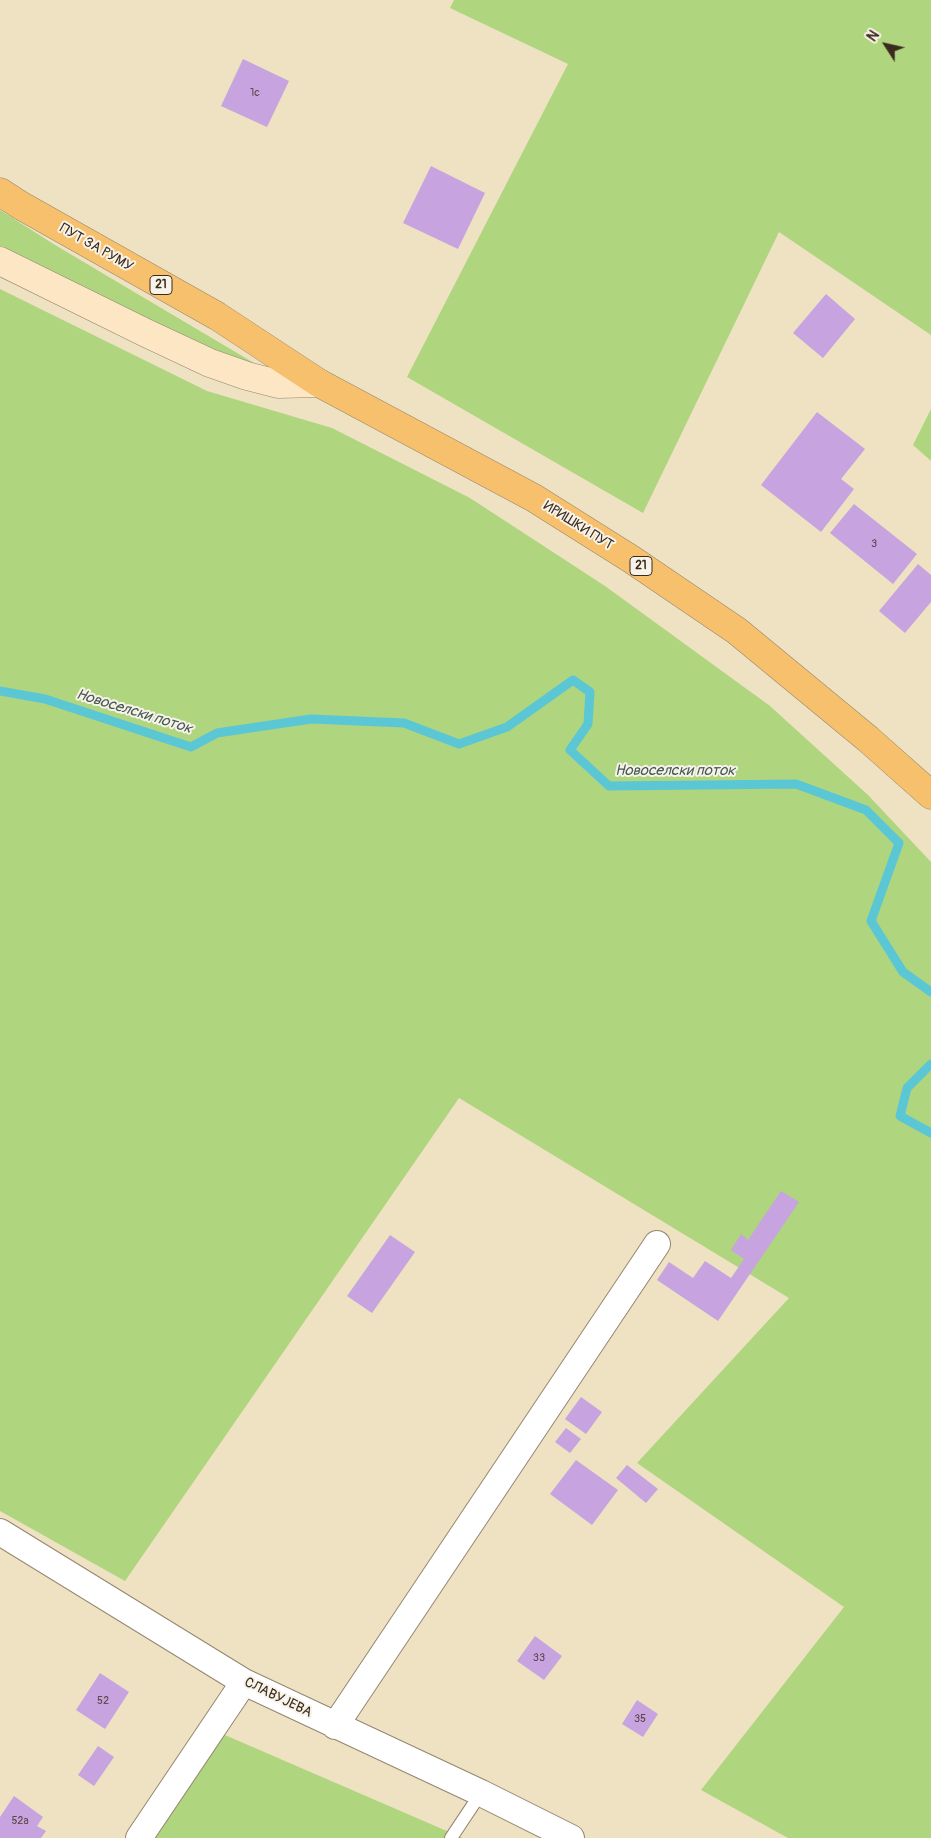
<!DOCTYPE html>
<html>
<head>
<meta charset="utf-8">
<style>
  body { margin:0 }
  #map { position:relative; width:931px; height:1838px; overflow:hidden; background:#eee2c3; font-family:Pangolin,sans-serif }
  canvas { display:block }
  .north { position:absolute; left:861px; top:20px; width:50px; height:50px; -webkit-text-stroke:4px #f7f3e8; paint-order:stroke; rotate:305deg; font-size:14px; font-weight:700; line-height:20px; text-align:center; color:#3b2a1e }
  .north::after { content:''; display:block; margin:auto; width:18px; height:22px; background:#3b2a1e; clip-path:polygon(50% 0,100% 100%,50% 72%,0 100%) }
</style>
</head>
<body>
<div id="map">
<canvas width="931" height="1838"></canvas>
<div class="north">N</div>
</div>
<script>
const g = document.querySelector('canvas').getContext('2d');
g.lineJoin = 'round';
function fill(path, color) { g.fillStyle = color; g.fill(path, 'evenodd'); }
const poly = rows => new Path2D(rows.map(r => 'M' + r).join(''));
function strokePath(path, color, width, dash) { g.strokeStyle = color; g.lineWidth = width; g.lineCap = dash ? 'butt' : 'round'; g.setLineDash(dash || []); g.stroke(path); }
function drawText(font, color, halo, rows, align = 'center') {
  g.font = font + ' Pangolin,sans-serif'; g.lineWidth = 4; g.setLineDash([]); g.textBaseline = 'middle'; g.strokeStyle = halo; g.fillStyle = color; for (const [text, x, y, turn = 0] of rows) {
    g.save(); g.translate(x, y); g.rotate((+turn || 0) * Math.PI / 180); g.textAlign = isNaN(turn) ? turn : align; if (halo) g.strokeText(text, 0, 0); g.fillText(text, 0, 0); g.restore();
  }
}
fill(poly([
  [454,0,931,0,931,335,779,232,643,513,407,377,568,64,450,8],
  [0,210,55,245,259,366,227,357,0,246],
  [0,289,207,391,332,428,470,498,605,586,770,706,868,795,931,862,931,1838,788,1838,701,1790,844,1607,637,1463,789,1298,459,1098,125,1581,0,1511],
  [931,409,931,461,913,445],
  [211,1729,463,1838,143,1838]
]), '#afd57f');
strokePath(poly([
  [0,691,45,699,191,747,217,733,311,719,404,723,459,744,507,727,573,680,590,692,588,724,570,750,609,786,796,784,866,810,899,843,871,921,903,972,931,992],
  [931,1064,907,1088,900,1116,931,1133]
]), '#5bc7d4', 9);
fill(poly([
  [243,59,289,81,267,127,221,106],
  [431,166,485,193,458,249,403,223],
  [826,294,855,319,823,358,793,333],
  [817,412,865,449,841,479,854,489,821,532,761,485],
  [854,504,917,554,893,584,830,533],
  [918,564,931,575,931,602,905,633,879,611],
  [781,1191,799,1202,718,1321,657,1280,669,1262,693,1278,705,1261,731,1278,744,1259,731,1250,741,1234,748,1240],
  [390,1235,415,1252,372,1313,347,1296],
  [581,1397,602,1412,586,1434,565,1419],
  [566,1428,581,1439,570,1453,555,1442],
  [576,1460,618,1490,592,1525,550,1494],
  [627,1465,658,1489,646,1503,616,1478],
  [535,1636,562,1656,544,1680,517,1661],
  [100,1673,129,1692,105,1729,76,1710],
  [637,1700,658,1714,643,1737,622,1724],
  [98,1746,114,1757,94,1786,78,1775],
  [14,1796,43,1817,37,1826,46,1831,41,1838,0,1838,0,1817]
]), '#c7a3df');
const lane = poly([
  [451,1838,481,1793]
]);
const street = poly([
  [0,1532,244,1682,481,1793,571,1838],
  [335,1726,657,1244],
  [139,1838,244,1682]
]);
const secondary = poly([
  [0,261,146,333,210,363,247,376,278,384,319,383]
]);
const primary = poly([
  [0,192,20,205,217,316,319,383,534,498,631,559,737,631,868,739,931,795]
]);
strokePath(lane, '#948670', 14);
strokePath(street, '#948670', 28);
strokePath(secondary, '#948670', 29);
strokePath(primary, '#948670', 29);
strokePath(lane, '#fff', 12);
strokePath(street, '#fff', 26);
strokePath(secondary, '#fce6c4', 28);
strokePath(primary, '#f7c06c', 28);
drawText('11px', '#5e484e', null, [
  ["1c",255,93],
  ["3",874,544],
  ["33",539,1658],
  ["52",103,1701],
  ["35",640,1719],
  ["52a",20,1821]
]);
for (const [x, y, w] of [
  [161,285,22],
  [641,566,22]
]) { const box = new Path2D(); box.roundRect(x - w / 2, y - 9.5, w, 19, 4); g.fillStyle = '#f7f3e8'; g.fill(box); strokePath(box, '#3b2a1e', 1); }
drawText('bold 12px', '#3b2a1e', null, [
  ["21",161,285],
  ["21",641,566]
]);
drawText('14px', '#3b2a1e', '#f7f3e8', [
  ["ПУТ ЗА РУМУ",96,248,30],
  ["ИРИШКИ ПУТ",578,526,32],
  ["СЛАВУЈЕВА",278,1698,26]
]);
drawText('italic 15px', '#455955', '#f7f3e8', [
  ["Новоселски поток",134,712,17],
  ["Новоселски поток",675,771]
]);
</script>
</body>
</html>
